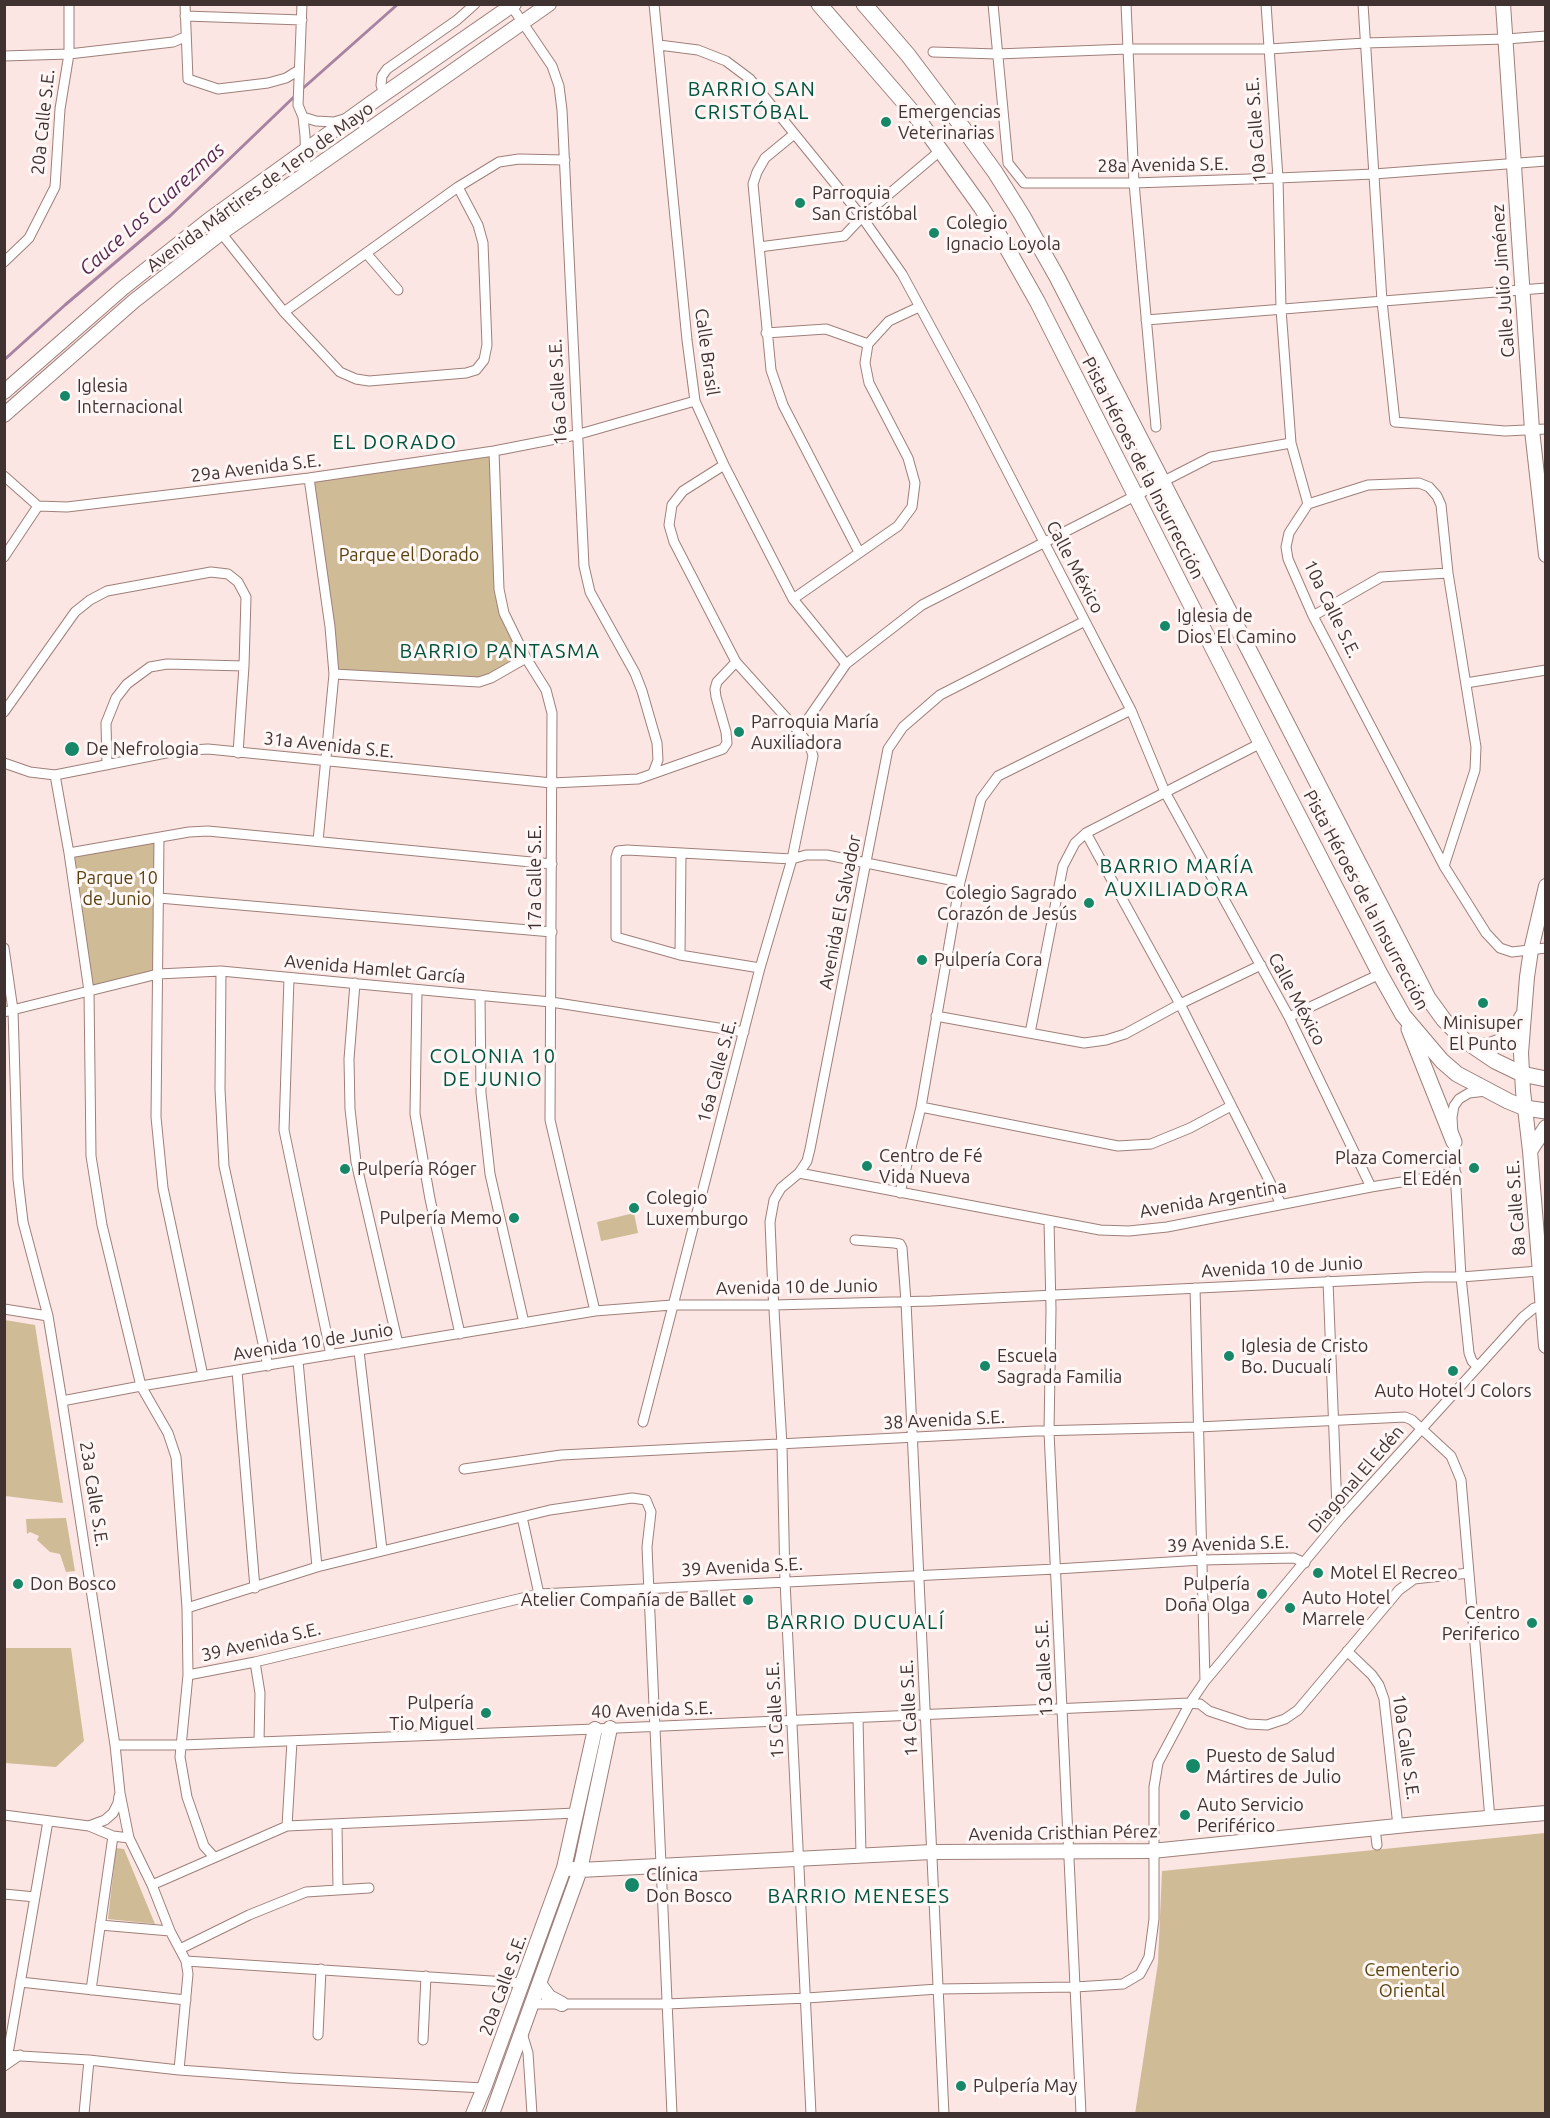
<!DOCTYPE html>
<html>
<head>
<meta charset="utf-8">
<style>
  body { margin:0 }
  #map { position:relative; width:1550px; height:2118px; overflow:hidden; background:#fce6e3; font-family:Ubuntu,sans-serif }
  canvas { display:block }
  .frame { position:absolute; inset:0; border:6px solid #403230; pointer-events:none }
</style>
</head>
<body>
<div id="map">
<canvas width="1550" height="2118"></canvas>
<div class="frame"></div>
</div>
<script>
const g = document.querySelector('canvas').getContext('2d');
g.lineJoin = 'round';
function fill(path, color) { g.fillStyle = color; g.fill(path, 'evenodd'); }
const poly = rows => new Path2D(rows.map(r => 'M' + r).join(''));
function strokePath(path, color, width, dash) { g.strokeStyle = color; g.lineWidth = width; g.lineCap = dash ? 'butt' : 'round'; g.setLineDash(dash || []); g.stroke(path); }
function drawText(font, color, halo, rows, align = 'center') {
  g.font = font + ' Ubuntu,sans-serif'; g.lineWidth = 6; g.setLineDash([]); g.textBaseline = 'middle'; g.strokeStyle = halo; g.fillStyle = color; for (const [text, x, y, turn = 0] of rows) {
    g.save(); g.translate(x, y); g.rotate((+turn || 0) * Math.PI / 180); g.textAlign = isNaN(turn) ? turn : align; if (halo) g.strokeText(text, 0, 0); g.fillText(text, 0, 0); g.restore();
  }
}
fill(poly([
  [494,451,499,589,526,658,491,678,334,674,309,478],
  [159,838,158,974,89,991,69,853],
  [634,1213,638,1233,601,1241,597,1222],
  [5,1320,35,1325,63,1503,5,1496],
  [66,1518,75,1571,66,1572,60,1554,50,1552,37,1540,39,1536,30,1532,27,1534,26,1519],
  [5,1648,71,1648,84,1741,56,1767,5,1763],
  [1545,1833,1545,2113,1135,2114,1158,1963,1162,1871],
  [116,1848,124,1849,155,1924,108,1919]
]), '#cfbb95');
strokePath(poly([
  [301,90,398,4],
  [4,360,65,305,170,216,296,95]
]), '#a783a2', 3);
const street = poly([
  [185,4,188,79,218,89,268,83,286,78,299,70],
  [302,4,298,105,303,117,305,136,306,168,303,176],
  [510,4,552,66,559,86,562,110,584,566,590,592,635,673,642,691,657,743,658,760,653,773],
  [654,4,687,340,695,401,724,465,793,599,846,664],
  [993,4,1008,163,1024,183,1134,183,1278,178,1374,174,1546,161],
  [1126,4,1134,183,1156,427],
  [1266,4,1278,178,1281,309,1291,443,1308,504],
  [1363,4,1382,301,1395,422,1505,431,1546,429],
  [185,16,302,20],
  [659,45,698,50,726,61,750,79,862,217,902,274,972,403,1131,710,1165,792,1289,1017,1371,1187],
  [933,52,997,54,1128,49,1269,49,1365,43,1506,39,1546,36],
  [4,56,69,54,173,42,185,37],
  [384,94,381,85,382,76,387,69,457,20,475,4],
  [303,117,316,121,334,122,344,119],
  [793,135,765,158,757,172,753,184,771,370,783,405,859,552],
  [210,219,284,312,340,372,356,379,369,381,466,373,476,370,484,360,487,345,483,243,478,225,458,187],
  [759,247,844,236,862,217,941,150],
  [366,253,398,290],
  [4,262,29,238,55,187,60,109,69,54,69,4],
  [284,312,458,187,499,162,519,159,565,160],
  [1146,320,1546,288],
  [766,333,826,329,868,344],
  [494,451,499,589,504,613,526,658,546,690,552,713,550,1120,595,1311],
  [4,476,38,506,67,507,309,478,494,451,576,435,695,401],
  [309,478,330,627,334,674,318,841],
  [1308,504,1289,533,1286,547,1288,559,1313,616,1444,866,1486,933,1500,948,1512,952,1546,948],
  [1308,504,1368,485,1419,483,1429,487,1437,496,1441,505,1448,573,1476,747,1475,770,1444,866],
  [4,557,38,506],
  [793,599,898,526,912,507,915,483,908,458,869,383,865,363,868,344,889,321,919,307],
  [1313,616,1381,577,1448,573],
  [334,674,479,682,491,678,526,658],
  [1466,683,1546,670],
  [4,712,75,612,90,600,107,591,211,572,228,574,238,582,246,597,244,666,238,753],
  [799,732,846,664,922,605,1211,457,1291,443],
  [4,763,30,772,55,775,176,751,208,749,552,783,638,779,723,749,727,743,726,732,716,697,715,689,717,682,736,662],
  [107,765,106,723,116,698,127,684,150,667,167,664,244,666],
  [55,775,69,853,89,991,91,1156,102,1225,141,1386,168,1433,176,1457,187,1608,188,1675,180,1757,187,1797,204,1846,214,1857],
  [1086,833,1180,1004,1281,1204],
  [159,838,156,1117,163,1188,203,1376],
  [69,853,189,832,208,831,552,864],
  [159,898,552,932],
  [4,948,13,1010,18,1179,23,1222,48,1316,62,1401,115,1745,120,1793,129,1838,152,1885,170,1931,186,1961,188,1974,179,2070],
  [680,955,681,853],
  [760,968,680,955,616,937,616,857,618,851,627,850,792,859,806,855,827,855,960,882],
  [221,971,220,1089,224,1166,268,1366],
  [289,978,284,1130,331,1355],
  [355,983,349,1059,350,1109,356,1162,398,1344],
  [417,990,415,1114,430,1199,460,1334],
  [480,995,481,1093,490,1174,524,1323],
  [4,1012,158,974,221,971,551,1002,744,1032],
  [936,1016,1084,1043,1106,1040,1125,1034,1180,1004,1261,965],
  [1289,1017,1380,974],
  [1030,1033,1063,866,1075,843,1086,833,1261,743],
  [921,1107,1118,1146,1151,1144,1190,1128,1231,1106],
  [799,1173,1100,1230,1129,1231,1167,1227,1371,1187,1456,1173],
  [900,1193,921,1107,960,882,981,799,998,776,1131,710],
  [1049,1221,1051,1309,1049,1432,1081,2114],
  [855,1240,894,1243,900,1244,902,1248,906,1302,944,2114],
  [1328,1281,1337,1509,1340,1519],
  [1195,1288,1205,1681],
  [4,1309,48,1316],
  [359,1351,382,1550],
  [298,1361,317,1567],
  [1477,1366,1472,1361,1469,1353,1461,1277,1452,1117,1454,1106,1459,1099,1469,1093,1486,1091],
  [237,1371,255,1588],
  [62,1401,141,1386,595,1311,672,1305,773,1305,931,1301,1426,1277,1461,1277,1539,1271],
  [643,1422,760,968,792,859,813,756,810,746,799,732,736,662,674,542,669,525,672,505,683,491,724,465],
  [464,1469,561,1455,1035,1431,1198,1427,1405,1417,1412,1420,1451,1456,1461,1480,1490,1819],
  [522,1517,539,1594],
  [187,1608,317,1567,550,1510,632,1498,646,1500,651,1512,647,1547,672,2114],
  [1347,1651,1372,1675,1379,1685,1384,1699,1398,1826],
  [255,1662,260,1693,259,1742],
  [188,1675,255,1662,539,1594,1056,1569,1202,1560,1294,1558,1305,1563],
  [858,1718,861,1855],
  [115,1745,182,1745,595,1729,1190,1703,1200,1704,1209,1711,1248,1724,1267,1725,1285,1719,1298,1710,1399,1590,1414,1579,1469,1573],
  [4,1815,89,1826,113,1836,129,1838],
  [337,1824,338,1889],
  [89,1826,105,1820,113,1813,118,1803,119,1796],
  [287,1826,292,1741],
  [1375,1828,1377,1845],
  [152,1885,287,1826,576,1813],
  [4,1894,35,1897],
  [100,1925,170,1931],
  [180,1949,249,1915,306,1892,369,1888],
  [186,1961,522,1983],
  [20,1982,186,2000],
  [91,1990,113,1836],
  [532,2004,667,2004,807,1998,938,1989,1075,1987,1123,1984,1140,1974,1149,1957,1154,1919,1154,1787,1158,1763,1190,1703,1205,1681,1340,1519,1523,1317,1534,1308,1542,1306],
  [522,2033,528,2053,532,2114],
  [318,2035,321,1969],
  [423,2040,426,1976],
  [4,2055,89,2060,179,2070,290,2078,484,2088],
  [5,2055,9,2048,48,1821],
  [4,2066,20,2055],
  [84,2114,89,2060],
  [811,2114,785,1581,782,1445,773,1293,770,1222,774,1200,781,1188,799,1173,807,1161,810,1149,888,749,903,727,940,695,1085,621]
]);
const secondary = poly([
  [1503,4,1532,430,1546,555],
  [4,392,123,288,210,219,374,101,514,4],
  [4,415,134,301,221,233,549,4],
  [1546,886,1531,950,1527,977,1521,1053,1523,1091,1530,1151,1546,1346],
  [1473,1046,1490,1045,1503,1040,1515,1029,1522,1016],
  [1530,1151,1546,1127],
  [564,1868,580,1870,932,1852,1152,1851,1417,1824,1546,1813],
  [540,1985,549,1997,562,2004],
  [473,2114,484,2088,564,1868,595,1729],
  [492,2114,580,1870,610,1728]
]);
const primary = poly([
  [819,4,915,115,981,207,1007,248,1037,301,1261,743,1380,974,1403,1015,1442,1061,1457,1074,1508,1101,1525,1108,1546,1111],
  [864,4,908,55,963,128,995,172,1022,215,1057,277,1428,998,1444,1020,1464,1040,1495,1061,1522,1074,1546,1079],
  [1409,1029,1454,1142]
]);
strokePath(street, '#9f7f7a', 11);
strokePath(secondary, '#9f7f7a', 16);
strokePath(primary, '#9f7f7a', 17);
strokePath(street, '#fff', 9);
strokePath(secondary, '#fff', 14);
strokePath(primary, '#fff', 15);
for (const [x, y, r, color] of [
  [886,122,6,"#178867"],
  [800,203,6,"#178867"],
  [934,233,6,"#178867"],
  [65,396,6,"#178867"],
  [1165,626,6,"#178867"],
  [739,732,6,"#178867"],
  [72,749,8,"#178867"],
  [1089,903,6,"#178867"],
  [922,960,6,"#178867"],
  [1483,1003,6,"#178867"],
  [867,1166,6,"#178867"],
  [1474,1168,6,"#178867"],
  [345,1169,6,"#178867"],
  [634,1208,6,"#178867"],
  [514,1218,6,"#178867"],
  [1229,1356,6,"#178867"],
  [985,1366,6,"#178867"],
  [1453,1371,6,"#178867"],
  [1318,1573,6,"#178867"],
  [18,1584,6,"#178867"],
  [1262,1594,6,"#178867"],
  [748,1600,6,"#178867"],
  [1290,1608,6,"#178867"],
  [1532,1623,6,"#178867"],
  [486,1713,6,"#178867"],
  [1193,1766,8,"#178867"],
  [1185,1815,6,"#178867"],
  [632,1885,8,"#178867"],
  [961,2086,6,"#178867"]
]) { const dot = new Path2D(); dot.arc(x, y, r, 0, 2 * Math.PI); g.fillStyle = color; g.fill(dot); strokePath(dot, '#fff7f6', 2); }
drawText('18px', '#403230', '#fff7f6', [
  ["Emergencias",898,112],
  ["Veterinarias",898,133],
  ["Parroquia",812,193],
  ["San Cristóbal",812,214],
  ["Colegio",946,223],
  ["Ignacio Loyola",946,244],
  ["Iglesia",77,386],
  ["Internacional",77,407],
  ["Iglesia de",1177,616],
  ["Dios El Camino",1177,637],
  ["Parroquia María",751,722],
  ["Auxiliadora",751,743],
  ["De Nefrologia",86,749],
  ["Colegio Sagrado",1077,893,"right"],
  ["Corazón de Jesús",1077,914,"right"],
  ["Pulpería Cora",934,960],
  ["Minisuper",1483,1023,"center"],
  ["El Punto",1483,1044,"center"],
  ["Centro de Fé",879,1156],
  ["Vida Nueva",879,1177],
  ["Plaza Comercial",1462,1158,"right"],
  ["El Edén",1462,1179,"right"],
  ["Pulpería Róger",357,1169],
  ["Colegio",646,1198],
  ["Luxemburgo",646,1219],
  ["Pulpería Memo",502,1218,"right"],
  ["Iglesia de Cristo",1241,1346],
  ["Bo. Ducualí",1241,1367],
  ["Escuela",997,1356],
  ["Sagrada Familia",997,1377],
  ["Auto Hotel J Colors",1453,1391,"center"],
  ["Motel El Recreo",1330,1573],
  ["Don Bosco",30,1584],
  ["Pulpería",1250,1584,"right"],
  ["Doña Olga",1250,1605,"right"],
  ["Auto Hotel",1302,1598],
  ["Marrele",1302,1619],
  ["Atelier Compañía de Ballet",736,1600,"right"],
  ["Centro",1520,1613,"right"],
  ["Periferico",1520,1634,"right"],
  ["Pulpería",474,1703,"right"],
  ["Tio Miguel",474,1724,"right"],
  ["Puesto de Salud",1206,1756],
  ["Mártires de Julio",1206,1777],
  ["Auto Servicio",1197,1805],
  ["Periférico",1197,1826],
  ["Clínica",646,1875],
  ["Don Bosco",646,1896],
  ["Pulpería May",973,2086]
], 'left');
drawText('18px', '#403230', '#fff7f6', [
  ["20a Calle S.E.",43,122,-84],
  ["10a Calle S.E.",1256,130,-94],
  ["28a Avenida S.E.",1163,165,-1],
  ["Avenida Mártires de 1ero de Mayo",260,187,-36],
  ["Calle Julio Jiménez",1503,281,-94],
  ["Calle Brasil",707,352,82],
  ["16a Calle S.E.",558,392,-93],
  ["29a Avenida S.E.",256,468,-7],
  ["Pista Héroes de la Insurrección",1143,468,63],
  ["Calle México",1075,567,62],
  ["10a Calle S.E.",1332,609,64],
  ["31a Avenida S.E.",329,745,6],
  ["17a Calle S.E.",535,878,-90],
  ["Pista Héroes de la Insurrección",1366,900,62],
  ["Avenida El Salvador",840,912,-79],
  ["Avenida Hamlet García",375,969,5],
  ["Calle México",1297,999,62],
  ["16a Calle S.E.",717,1071,-75],
  ["Avenida Argentina",1213,1199,-10],
  ["8a Calle S.E.",1516,1208,-94],
  ["Avenida 10 de Junio",1282,1267,-3],
  ["Avenida 10 de Junio",797,1287,-1],
  ["Avenida 10 de Junio",313,1342,-9],
  ["38 Avenida S.E.",944,1420,-3],
  ["Diagonal El Edén",1356,1479,-49],
  ["23a Calle S.E.",94,1494,81],
  ["39 Avenida S.E.",1228,1544,-2],
  ["39 Avenida S.E.",742,1567,-3],
  ["39 Avenida S.E.",261,1642,-13],
  ["13 Calle S.E.",1044,1668,-93],
  ["14 Calle S.E.",909,1708,-93],
  ["40 Avenida S.E.",652,1710,-2],
  ["15 Calle S.E.",775,1710,-93],
  ["10a Calle S.E.",1406,1747,82],
  ["Avenida Cristhian Pérez",1063,1833,-1],
  ["20a Calle S.E.",503,1985,-70]
]);
drawText('18px', '#59420f', '#fff7f6', [
  ["Parque el Dorado",409,555],
  ["Parque 10",117,878],
  ["de Junio",117,899],
  ["Cementerio",1412,1970],
  ["Oriental",1412,1991]
]);
g.letterSpacing = '1.5px';
drawText('20px', '#00533d', '#fff7f6', [
  ["BARRIO SAN",752,89],
  ["CRISTÓBAL",752,112],
  ["EL DORADO",395,442],
  ["BARRIO PANTASMA",500,651],
  ["BARRIO MARÍA",1177,866],
  ["AUXILIADORA",1177,889],
  ["COLONIA 10",493,1056],
  ["DE JUNIO",493,1079],
  ["BARRIO DUCUALÍ",856,1622],
  ["BARRIO MENESES",859,1896]
]);
g.letterSpacing = '0px';
drawText('italic 20px', '#562851', '#fff7f6', [
  ["Cauce Los Cuarezmas",152,209,-42]
]);
</script>
</body>
</html>
